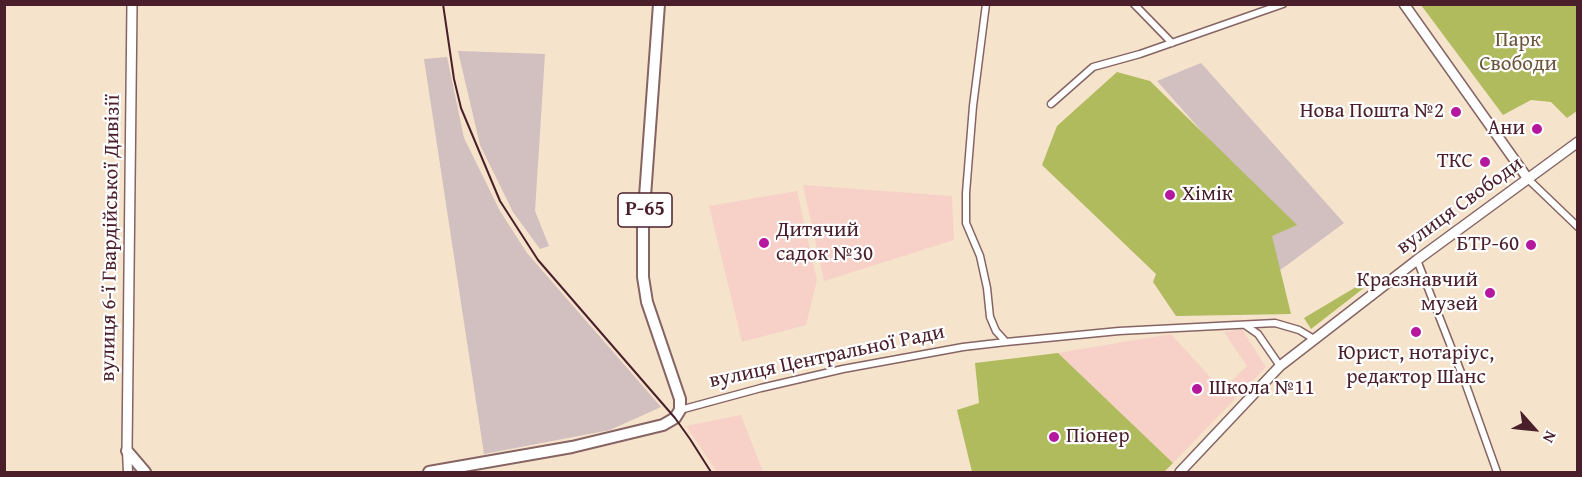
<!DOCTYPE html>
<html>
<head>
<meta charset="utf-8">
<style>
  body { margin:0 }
  #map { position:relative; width:1582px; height:477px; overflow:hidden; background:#f5e3cb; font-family:"Gentium Book Plus",serif }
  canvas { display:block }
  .frame { position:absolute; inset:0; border:6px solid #4a1f2b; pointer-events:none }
  .north { position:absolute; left:1504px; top:399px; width:60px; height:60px; -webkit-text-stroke:4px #fff; paint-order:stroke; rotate:117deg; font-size:16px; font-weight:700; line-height:24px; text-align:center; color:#4a1f2b }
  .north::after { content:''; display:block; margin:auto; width:21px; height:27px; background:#4a1f2b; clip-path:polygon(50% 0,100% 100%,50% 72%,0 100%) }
</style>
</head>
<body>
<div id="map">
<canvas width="1582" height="477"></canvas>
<div class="frame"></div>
<div class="north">N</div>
</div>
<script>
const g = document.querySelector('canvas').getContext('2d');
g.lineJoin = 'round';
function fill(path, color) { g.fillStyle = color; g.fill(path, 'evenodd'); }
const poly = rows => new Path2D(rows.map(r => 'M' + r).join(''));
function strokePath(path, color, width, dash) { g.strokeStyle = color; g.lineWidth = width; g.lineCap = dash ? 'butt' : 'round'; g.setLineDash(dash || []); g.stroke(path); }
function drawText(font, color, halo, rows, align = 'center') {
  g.font = font + ' "Gentium Book Plus",serif'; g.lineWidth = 4.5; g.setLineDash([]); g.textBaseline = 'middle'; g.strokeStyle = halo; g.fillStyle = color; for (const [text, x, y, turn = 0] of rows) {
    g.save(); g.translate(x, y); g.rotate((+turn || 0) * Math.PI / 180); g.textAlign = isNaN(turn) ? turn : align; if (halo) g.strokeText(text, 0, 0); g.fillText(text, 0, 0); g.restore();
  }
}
fill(poly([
  [803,185,952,196,954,240,824,281],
  [797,191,817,280,806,325,742,342,709,206],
  [1242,329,1266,367,1173,463,1058,353,1171,334,1222,390,1247,366,1224,332],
  [741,415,763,472,717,472,686,426]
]), '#f7d1c8');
fill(poly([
  [458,51,545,54,535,211,549,246,540,249,513,212,480,145],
  [447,57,464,138,500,211,527,253,661,407,610,430,484,454,424,59],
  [1201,63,1344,223,1279,271,1255,191,1157,81]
]), '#d2bfc0');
fill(poly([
  [1421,5,1577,5,1577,111,1567,118,1551,102,1531,100,1503,115],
  [1117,72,1150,81,1297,225,1272,236,1291,314,1176,316,1153,282,1156,274,1042,165,1057,126],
  [1366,281,1369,284,1311,329,1304,318],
  [1058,353,1173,463,1164,472,972,472,957,410,979,403,975,363]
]), '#afbb5d');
const minor = poly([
  [986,4,973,106,966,193,966,223,980,256,987,288,990,317,996,331,1006,342],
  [1134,4,1172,43],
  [1051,104,1093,67,1140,54,1283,4],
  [1528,179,1578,227],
  [1417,260,1466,385,1497,472],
  [1245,325,1258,334,1280,366],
  [680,410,761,388,843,369,963,347,1006,342,1119,331,1275,323,1299,330,1314,339]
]);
const tertiary = poly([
  [127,451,128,472]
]);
const secondary = poly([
  [1404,4,1528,179],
  [127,451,132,4],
  [1180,472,1280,366,1417,260,1578,142]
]);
const primary = poly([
  [127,451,145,472],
  [429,472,572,447,663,425,675,418,680,410,680,399,647,302,643,277,643,224,659,4]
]);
strokePath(minor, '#866463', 9);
strokePath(tertiary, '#866463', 11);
strokePath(secondary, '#866463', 12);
strokePath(primary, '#866463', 14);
strokePath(minor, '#fff', 6);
strokePath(tertiary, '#fff', 8);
strokePath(secondary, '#fff', 9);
strokePath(primary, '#fff', 10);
strokePath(poly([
  [443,4,454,79,461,108,500,201,538,260,675,418,690,439,711,472]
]), '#4a1f2b', 2);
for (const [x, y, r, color] of [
  [1456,112,6,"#b5179e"],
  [1537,129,6,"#b5179e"],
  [1485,162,6,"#b5179e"],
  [1170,195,6,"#b5179e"],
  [764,243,6,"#b5179e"],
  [1531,245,6,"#b5179e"],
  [1490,293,6,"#b5179e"],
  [1416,332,6,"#b5179e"],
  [1197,389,6,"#b5179e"],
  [1054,437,6,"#b5179e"]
]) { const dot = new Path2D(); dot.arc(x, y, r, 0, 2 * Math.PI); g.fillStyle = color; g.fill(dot); strokePath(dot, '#fff', 2); }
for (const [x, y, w] of [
  [645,210,54]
]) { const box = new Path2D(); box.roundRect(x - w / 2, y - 17, w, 34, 4.5); g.fillStyle = '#fff'; g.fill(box); strokePath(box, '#4a1f2b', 1.5); }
drawText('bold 20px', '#4a1f2b', null, [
  ["Р-65",645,210]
]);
drawText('21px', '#6d563c', '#fff', [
  ["Парк",1518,41],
  ["Свободи",1518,65]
]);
drawText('21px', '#4a1f2b', '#fff', [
  ["Нова Пошта №2",1444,112],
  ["Ани",1525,129],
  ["ТКС",1473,162],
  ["Хімік",1182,195,"left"],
  ["Дитячий",776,231,"left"],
  ["садок №30",776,255,"left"],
  ["БТР-60",1519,245],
  ["Краєзнавчий",1478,281],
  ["музей",1478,305],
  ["Юрист, нотаріус,",1416,354,"center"],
  ["редактор Шанс",1416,378,"center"],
  ["Школа №11",1209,389,"left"],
  ["Піонер",1066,437,"left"]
], 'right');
drawText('21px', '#4a1f2b', '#fff', [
  ["вулиця Свободи",1460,206,-36],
  ["вулиця 6-ї Гвардійської Дивізії",111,238,-89],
  ["вулиця Центральної Ради",827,357,-12]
]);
</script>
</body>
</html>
